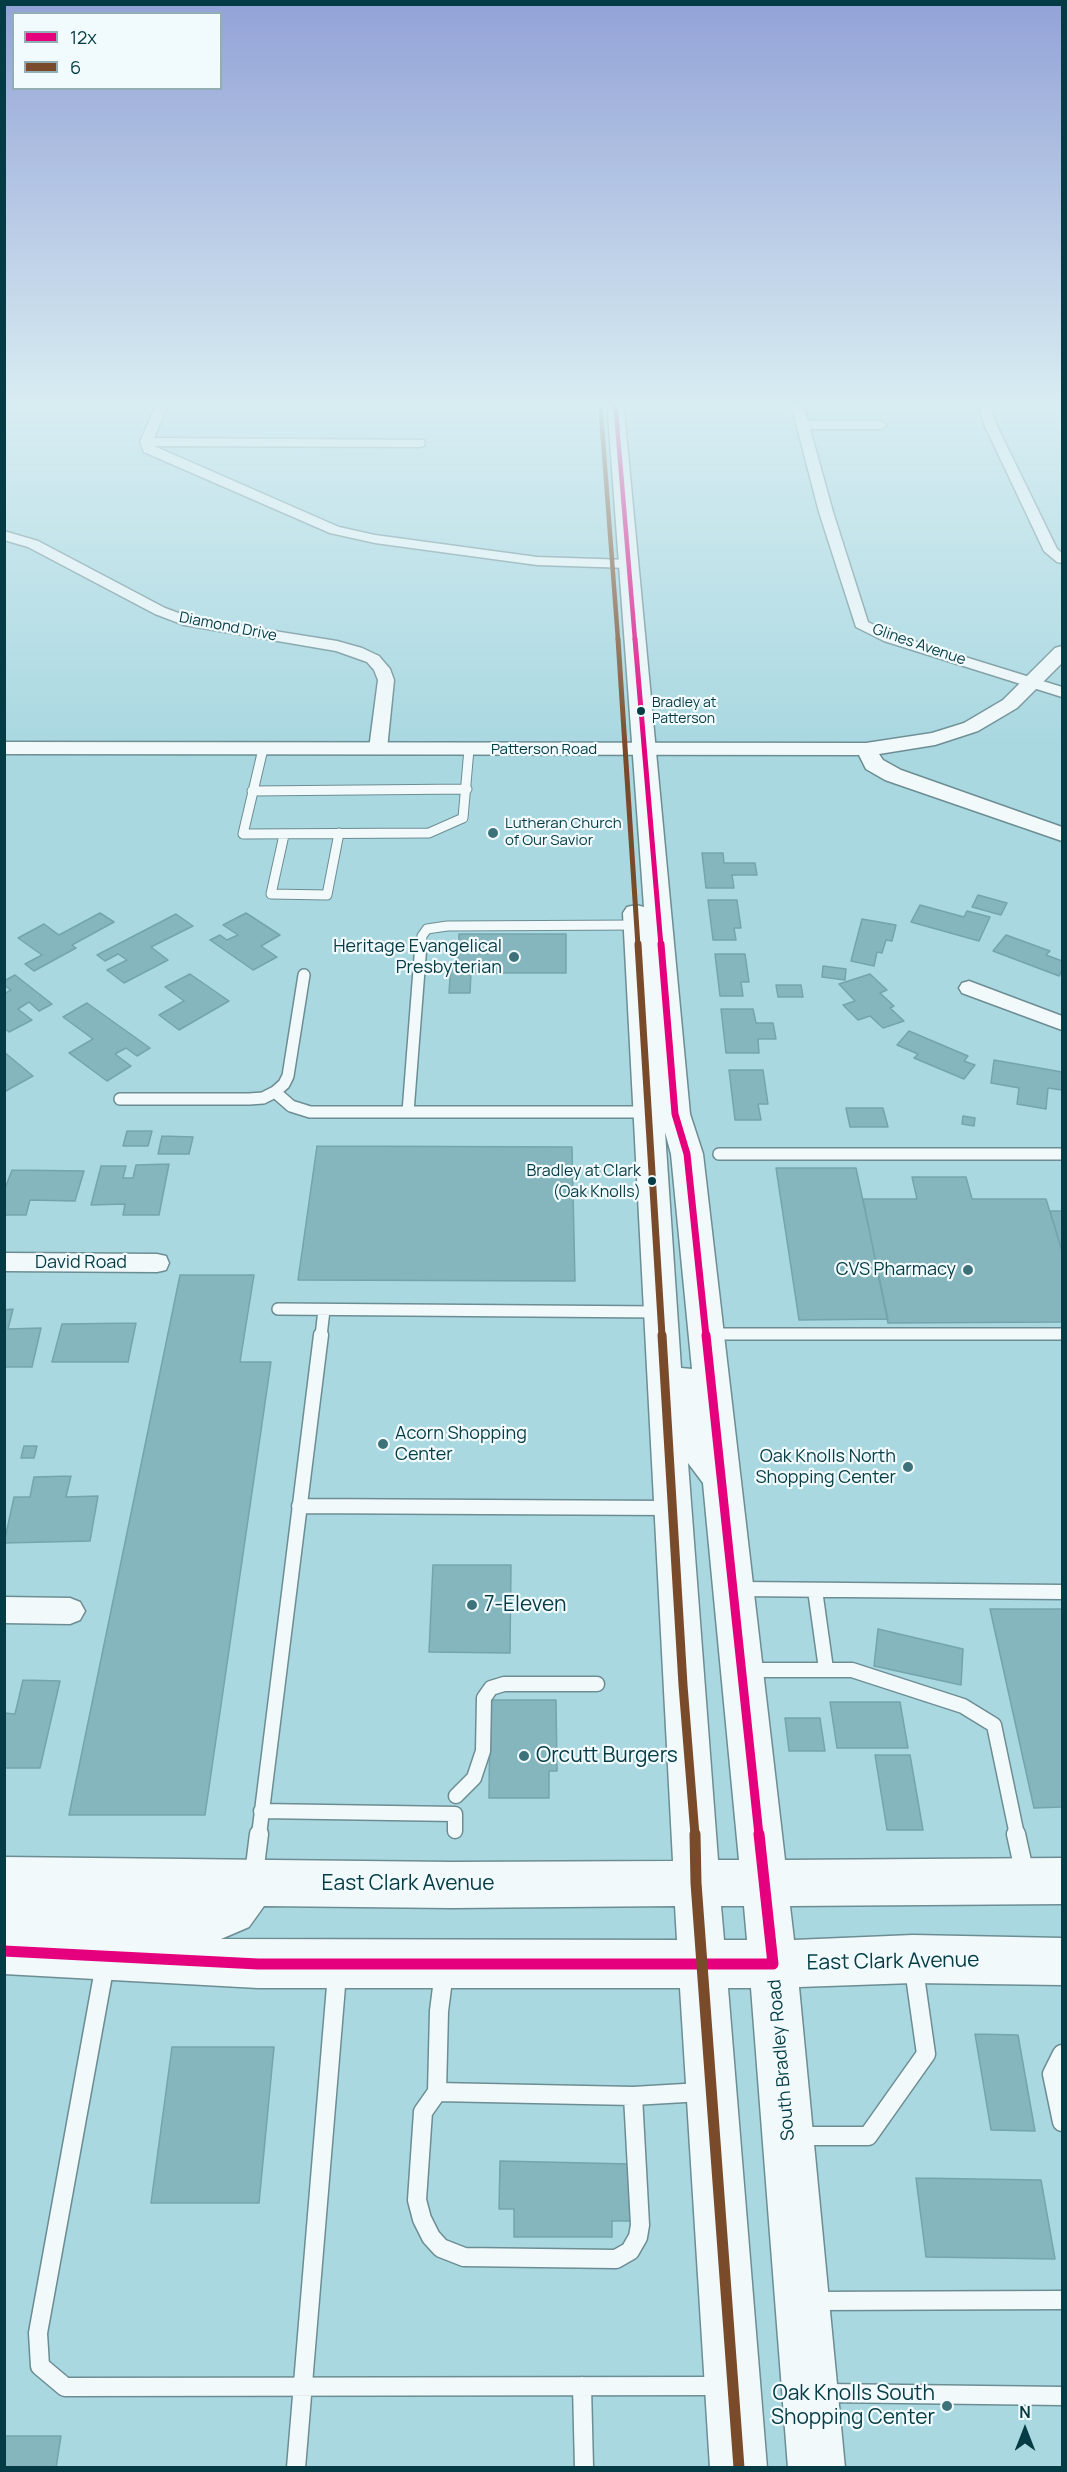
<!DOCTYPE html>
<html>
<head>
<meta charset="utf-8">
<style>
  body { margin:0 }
  #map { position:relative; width:1067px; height:2472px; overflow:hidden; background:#a9d8e1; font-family:Manrope,sans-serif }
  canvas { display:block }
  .frame { position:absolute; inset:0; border:6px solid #043b44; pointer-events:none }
  .legend { position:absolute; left:12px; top:12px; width:210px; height:78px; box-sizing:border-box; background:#f1fbfd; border:2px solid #92aeb3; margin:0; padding:8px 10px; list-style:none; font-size:18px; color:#043b44 }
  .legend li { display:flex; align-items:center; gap:12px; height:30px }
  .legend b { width:30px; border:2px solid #92aeb3 }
  .north { position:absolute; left:995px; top:2400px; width:60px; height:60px; -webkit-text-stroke:4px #f1fbfd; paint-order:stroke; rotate:0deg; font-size:16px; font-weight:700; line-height:24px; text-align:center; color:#043b44 }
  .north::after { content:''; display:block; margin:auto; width:21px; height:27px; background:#043b44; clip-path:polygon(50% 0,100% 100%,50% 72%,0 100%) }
</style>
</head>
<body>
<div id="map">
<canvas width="1067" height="2472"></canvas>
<div class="frame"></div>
<ul class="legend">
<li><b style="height:8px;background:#e5007d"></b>12x</li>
<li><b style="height:8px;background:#7a4b2a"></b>6</li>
</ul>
<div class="north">N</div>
</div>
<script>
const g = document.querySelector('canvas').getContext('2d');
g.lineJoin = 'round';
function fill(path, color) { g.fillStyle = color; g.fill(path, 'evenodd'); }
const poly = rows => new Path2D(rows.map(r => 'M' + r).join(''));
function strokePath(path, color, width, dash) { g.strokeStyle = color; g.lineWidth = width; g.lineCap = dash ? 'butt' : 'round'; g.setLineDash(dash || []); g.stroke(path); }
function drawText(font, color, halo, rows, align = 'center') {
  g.font = font + ' Manrope,sans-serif'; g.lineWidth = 4.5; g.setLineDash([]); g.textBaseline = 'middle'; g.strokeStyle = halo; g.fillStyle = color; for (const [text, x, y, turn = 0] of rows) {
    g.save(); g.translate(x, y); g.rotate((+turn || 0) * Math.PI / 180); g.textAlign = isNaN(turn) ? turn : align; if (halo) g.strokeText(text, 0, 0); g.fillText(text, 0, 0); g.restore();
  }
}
const building = poly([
  [702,853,723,853,724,863,755,863,757,875,732,875,734,888,706,888,702,853],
  [978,895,1007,903,1001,915,972,907,978,895],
  [708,900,737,900,741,928,734,928,736,940,713,940,708,900],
  [920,905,964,917,967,911,990,917,979,941,911,922,920,905],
  [100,913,114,922,72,945,76,948,34,971,25,964,42,955,18,938,44,924,59,935,100,913],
  [246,913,280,935,261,946,277,957,253,970,210,940,220,935,227,940,238,935,223,925,246,913],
  [176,914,193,926,151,947,168,960,124,983,107,970,127,960,118,954,105,961,97,955,176,914],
  [862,919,896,925,892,941,886,940,882,953,877,952,874,966,851,961,862,919],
  [459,934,566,934,566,973,471,973,470,993,449,993,451,962,458,962,459,934],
  [1006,935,1050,951,1046,955,1062,961,1062,971,1059,976,993,951,1006,935],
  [715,954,745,954,749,982,741,982,743,996,720,996,715,954],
  [823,966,846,969,845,980,822,977,823,966],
  [190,974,229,1001,179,1030,159,1015,184,1001,165,987,190,974],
  [870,974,887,990,880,993,894,1006,890,1008,904,1021,883,1028,870,1016,858,1020,843,1005,855,1001,839,984,870,974],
  [15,975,52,1004,39,1011,29,1002,18,1009,32,1020,9,1032,4,1028,4,994,11,990,4,985,4,981,15,975],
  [776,985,801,985,803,997,778,997,776,985],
  [87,1003,150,1048,137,1056,126,1048,115,1054,131,1066,107,1081,69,1053,93,1039,63,1017,87,1003],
  [721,1009,753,1009,756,1023,773,1023,776,1039,758,1039,759,1053,726,1053,721,1009],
  [909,1031,968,1056,964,1061,975,1065,964,1079,914,1058,918,1054,897,1045,909,1031],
  [4,1052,33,1076,4,1092,4,1052],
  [994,1060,1062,1072,1062,1090,1048,1088,1046,1109,1017,1104,1019,1088,991,1083,994,1060],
  [729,1070,763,1070,768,1104,758,1104,761,1120,735,1120,729,1070],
  [846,1108,883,1108,888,1127,850,1127,846,1108],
  [963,1116,975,1118,974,1126,962,1124,963,1116],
  [127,1131,152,1131,148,1146,123,1146,127,1131],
  [162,1136,193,1137,189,1154,158,1154,162,1136],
  [317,1146,572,1147,575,1281,298,1280,317,1146],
  [169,1164,159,1215,123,1215,125,1204,91,1205,101,1166,126,1166,123,1178,133,1178,136,1165,169,1164],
  [776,1168,856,1168,888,1319,799,1320,776,1168],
  [12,1170,84,1171,75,1201,30,1200,26,1215,4,1215,4,1191,12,1170],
  [912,1177,966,1177,972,1199,1046,1199,1062,1251,1062,1322,888,1323,863,1199,917,1199,912,1177],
  [1050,1211,1062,1211,1062,1251,1050,1211],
  [180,1275,254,1275,240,1362,271,1362,205,1815,69,1815,180,1275],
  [13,1309,8,1329,41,1328,32,1367,4,1367,4,1310,13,1309],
  [136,1323,128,1362,52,1362,62,1324,136,1323],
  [24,1446,37,1446,34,1458,21,1458,24,1446],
  [71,1476,66,1497,98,1496,90,1541,4,1543,14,1497,30,1497,34,1477,71,1476],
  [433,1565,511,1565,510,1653,429,1652,433,1565],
  [990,1609,1062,1609,1062,1807,1034,1808,990,1609],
  [878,1629,963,1649,961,1685,874,1666,878,1629],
  [23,1680,60,1681,40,1768,4,1768,4,1713,15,1714,23,1680],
  [490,1700,556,1700,557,1771,549,1771,549,1798,489,1798,490,1700],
  [830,1702,900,1702,908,1748,837,1748,830,1702],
  [785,1718,820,1718,825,1751,789,1751,785,1718],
  [875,1755,910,1755,923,1830,887,1830,875,1755],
  [975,2034,1018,2035,1035,2131,991,2130,975,2034],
  [172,2047,274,2047,259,2203,151,2203,172,2047],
  [500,2161,630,2164,631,2221,612,2221,612,2237,514,2237,514,2209,499,2209,500,2161],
  [916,2178,1041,2180,1055,2259,926,2257,916,2178],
  [4,2436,61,2436,56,2468,4,2468,4,2436]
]);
fill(building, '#85b5bd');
strokePath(building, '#74a4ac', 1.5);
const serviceFar3 = poly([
  [263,749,243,834,429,833,463,818,469,749],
  [252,791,467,789],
  [284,835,271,894,327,895,339,833],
  [421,946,422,936,427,929,447,926,637,925]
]);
const serviceFar2 = poly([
  [275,1092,291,1106,310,1112,649,1112],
  [120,1099,249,1099,263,1098,275,1092,284,1084,288,1076,304,975],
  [408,1112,421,944],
  [719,1154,1062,1154],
  [278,1309,660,1312],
  [710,1334,1062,1334],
  [321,1336,324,1310]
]);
const serviceFar1 = poly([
  [299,1506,670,1508],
  [740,1589,1062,1592],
  [815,1590,826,1669],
  [749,1670,852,1670,963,1706,994,1725,1017,1835],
  [456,1796,474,1778,483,1751,484,1698,491,1688,504,1684,597,1684],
  [261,1811,455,1814,455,1831],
  [259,1835,321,1335]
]);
const service = poly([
  [1016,1834,1025,1875],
  [254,1874,259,1834],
  [105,1964,38,2333,40,2366,65,2387,720,2386],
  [444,1972,439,2011,437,2092,633,2096,702,2092],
  [1062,2054,1052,2074,1062,2122],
  [437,2092,423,2112,417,2200,422,2219,431,2237,441,2248,464,2257,616,2259,630,2251,638,2237,640,2225,633,2096],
  [799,2136,868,2136,926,2054,914,1969],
  [814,2301,1062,2300],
  [582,2386,584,2468],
  [824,2393,1062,2396],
  [296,2468,337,1974]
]);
const minor = poly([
  [158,400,170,400,154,438,424,440,425,443,424,446,419,447,154,446,339,527,375,535,537,557,629,560,636,564,629,568,537,565,375,543,330,533,144,452,140,442,158,400],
  [790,400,802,400,808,421,881,421,887,425,881,429,810,429,833,512,868,622,894,635,1062,687,1062,697,884,641,856,627,819,512,790,400],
  [977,400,989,400,996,424,1057,549,1062,553,1062,563,1057,562,1044,551,984,424,977,400],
  [4,531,38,541,165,608,192,618,337,641,362,648,379,656,390,669,394,680,387,749,384,753,378,754,372,753,369,749,378,680,374,670,367,662,336,651,184,625,155,614,28,547,4,540,4,531],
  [969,981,1062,1016,1062,1030,962,993,959,988,962,983,969,981],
  [4,1253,157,1254,166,1256,169,1263,166,1270,157,1272,4,1271,4,1253],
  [4,1597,70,1598,80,1602,85,1611,80,1620,70,1624,4,1623,4,1597]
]);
const tertiary = poly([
  [1062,646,1062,663,1017,708,978,731,935,745,879,754,883,760,901,770,1062,827,1062,841,885,780,866,769,859,755,4,754,4,742,866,743,932,733,964,723,1003,700,1055,648,1062,646]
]);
const secondary = poly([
  [607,400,623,400,690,1114,703,1154,785,1860,1062,1858,1062,1904,790,1906,794,1940,913,1935,1062,1938,1062,1985,913,1983,799,1987,845,2468,788,2468,751,1988,728,1988,767,2468,710,2468,680,1988,258,1988,4,1974,4,1857,452,1862,673,1861,623,913,627,907,636,905,644,907,607,400],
  [665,1132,671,1154,692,1369,681,1368,665,1132],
  [688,1463,703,1483,739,1860,718,1860,688,1463],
  [264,1906,452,1908,675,1906,677,1940,221,1939,249,1927,264,1906],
  [721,1906,744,1906,747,1940,724,1940,721,1906]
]);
strokePath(serviceFar3, '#6c8d93', 11);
strokePath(serviceFar2, '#6c8d93', 14);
strokePath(serviceFar1, '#6c8d93', 17);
strokePath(service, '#6c8d93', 21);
strokePath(minor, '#6c8d93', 3);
strokePath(tertiary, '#6c8d93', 3);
strokePath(secondary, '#6c8d93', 3);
strokePath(serviceFar3, '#f2f9fa', 9);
strokePath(serviceFar2, '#f2f9fa', 11);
strokePath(serviceFar1, '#f2f9fa', 14);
strokePath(service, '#f2f9fa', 18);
fill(minor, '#f2f9fa');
fill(tertiary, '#f2f9fa');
fill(secondary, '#f2f9fa');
strokePath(poly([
  [615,400,635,640]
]), '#e5007d', 4.5);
strokePath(poly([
  [635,639,661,946]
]), '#e5007d', 5);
strokePath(poly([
  [661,944,675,1114,687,1154,706,1336]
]), '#e5007d', 7);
strokePath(poly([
  [706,1335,759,1835]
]), '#e5007d', 9);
strokePath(poly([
  [4,1951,258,1964,773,1964,759,1834]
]), '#e5007d', 11);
strokePath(poly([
  [600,400,618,640]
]), '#7a4b2a', 4.5);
strokePath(poly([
  [618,639,638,946]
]), '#7a4b2a', 5);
strokePath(poly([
  [638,944,662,1336]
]), '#7a4b2a', 7);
strokePath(poly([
  [662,1335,683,1685,695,1835]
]), '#7a4b2a', 9);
strokePath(poly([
  [695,1834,696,1883,739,2468]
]), '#7a4b2a', 11);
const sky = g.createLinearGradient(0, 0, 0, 747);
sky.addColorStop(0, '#93a2d7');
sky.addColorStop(0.54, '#d8edf2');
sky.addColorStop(1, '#d8edf200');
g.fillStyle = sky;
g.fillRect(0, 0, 1067, 747);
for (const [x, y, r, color] of [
  [641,711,5,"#043b44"],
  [493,833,6,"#3e727b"],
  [514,957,6,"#3e727b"],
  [652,1181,5,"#043b44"],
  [968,1270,6,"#3e727b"],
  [383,1444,6,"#3e727b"],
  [908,1467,6,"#3e727b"],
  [472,1605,6,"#3e727b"],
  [524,1756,6,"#3e727b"],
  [947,2406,6,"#3e727b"]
]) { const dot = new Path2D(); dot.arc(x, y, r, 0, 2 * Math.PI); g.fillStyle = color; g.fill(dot); strokePath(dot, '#f1fbfd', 2); }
drawText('14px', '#043b44', '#f1fbfd', [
  ["Bradley at",652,703],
  ["Patterson",652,719]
], 'left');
drawText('15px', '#043b44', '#f1fbfd', [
  ["Diamond Drive",228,627,11],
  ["Glines Avenue",919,645,19],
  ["Patterson Road",544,750]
]);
drawText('15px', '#043b44', '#f1fbfd', [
  ["Lutheran Church",505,824],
  ["of Our Savior",505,841]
], 'left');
drawText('16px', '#043b44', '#f1fbfd', [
  ["Bradley at Clark",641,1172],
  ["(Oak Knolls)",641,1193]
], 'right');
drawText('18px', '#043b44', '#f1fbfd', [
  ["Heritage Evangelical",502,947],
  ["Presbyterian",502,968],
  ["CVS Pharmacy",956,1270],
  ["Acorn Shopping",395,1434,"left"],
  ["Center",395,1455,"left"],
  ["Oak Knolls North",896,1457],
  ["Shopping Center",896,1478]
], 'right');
drawText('18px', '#043b44', '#f1fbfd', [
  ["David Road",81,1263],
  ["South Bradley Road",782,2060,-95]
]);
drawText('21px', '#043b44', '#f1fbfd', [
  ["7-Eleven",484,1605],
  ["Orcutt Burgers",536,1756],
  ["Oak Knolls South",935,2394,"right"],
  ["Shopping Center",935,2418,"right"]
], 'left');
drawText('21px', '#043b44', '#f1fbfd', [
  ["East Clark Avenue",408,1884],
  ["East Clark Avenue",893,1962,-1]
]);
</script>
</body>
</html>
